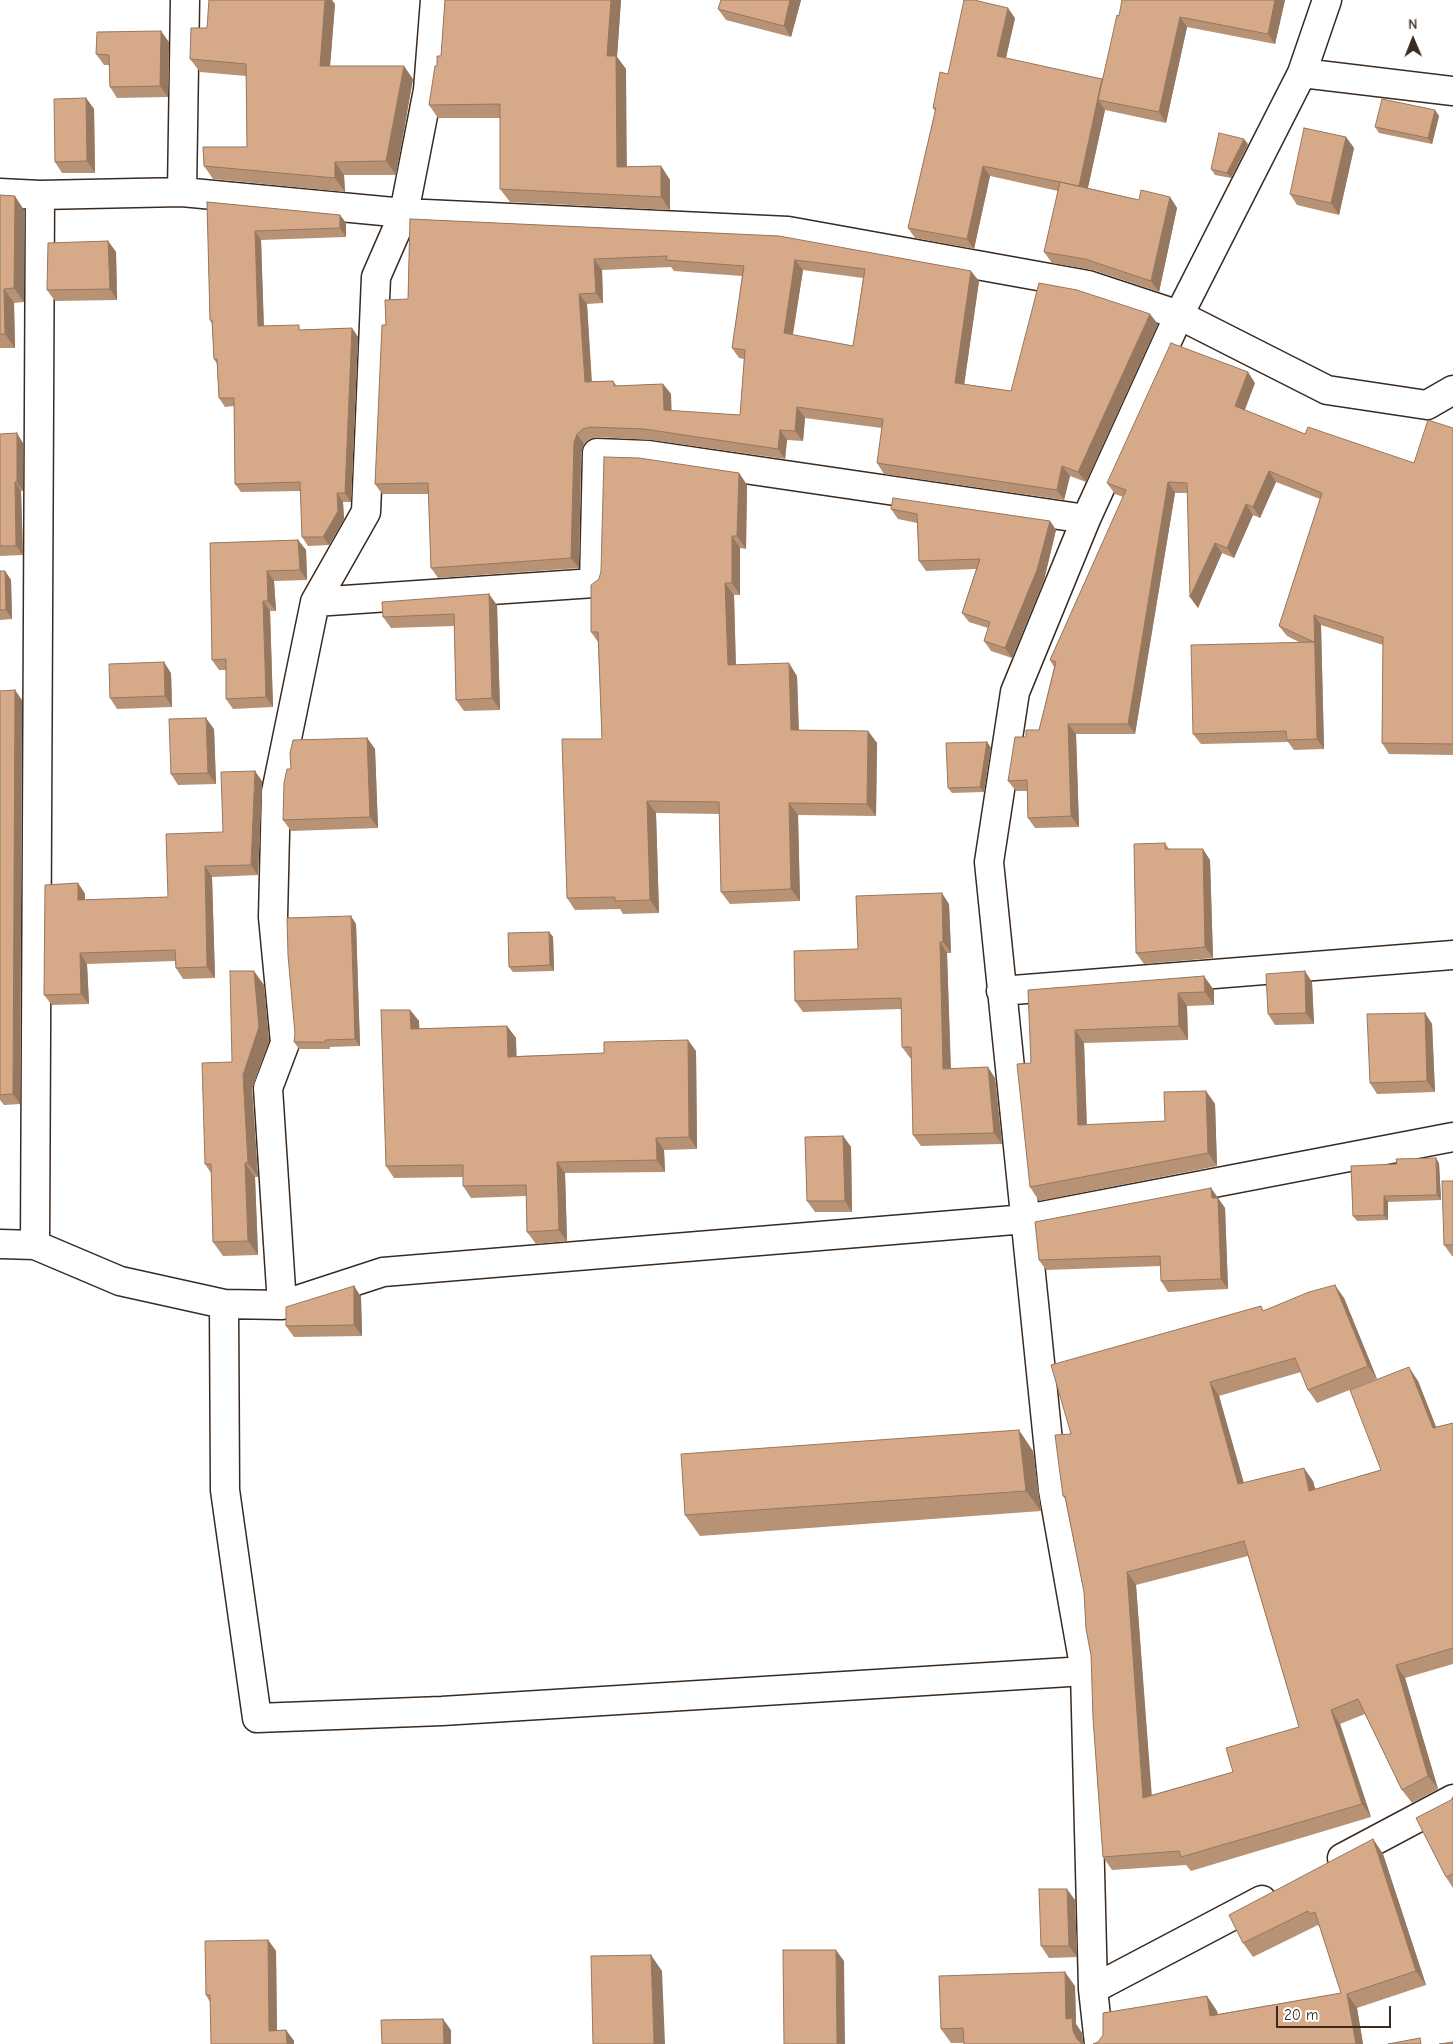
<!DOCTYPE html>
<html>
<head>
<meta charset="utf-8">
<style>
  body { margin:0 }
  #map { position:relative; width:1453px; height:2044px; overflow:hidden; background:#fff; font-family:"Comic Neue",sans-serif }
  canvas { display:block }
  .north { position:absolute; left:1388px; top:15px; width:50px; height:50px; -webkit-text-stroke:4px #fff; paint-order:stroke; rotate:359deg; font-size:14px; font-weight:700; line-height:20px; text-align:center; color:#3b2a1e }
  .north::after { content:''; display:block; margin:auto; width:18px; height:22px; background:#3b2a1e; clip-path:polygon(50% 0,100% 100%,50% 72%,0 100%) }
  .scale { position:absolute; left:1276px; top:2006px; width:115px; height:22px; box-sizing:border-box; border:2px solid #3b2a1e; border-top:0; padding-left:6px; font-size:15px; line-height:18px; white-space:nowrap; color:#3b2a1e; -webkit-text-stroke:4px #fff; paint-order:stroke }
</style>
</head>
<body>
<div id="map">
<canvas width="1453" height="2044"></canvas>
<div class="north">N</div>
<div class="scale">20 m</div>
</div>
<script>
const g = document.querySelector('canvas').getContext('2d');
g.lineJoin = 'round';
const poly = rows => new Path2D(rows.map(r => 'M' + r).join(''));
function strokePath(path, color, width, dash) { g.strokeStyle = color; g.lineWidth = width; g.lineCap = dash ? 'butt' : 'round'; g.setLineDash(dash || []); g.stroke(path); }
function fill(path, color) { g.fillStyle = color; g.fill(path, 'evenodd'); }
const street = poly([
  [1302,73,1453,91],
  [182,192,185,0],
  [0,193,40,195,182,192,404,213,788,231,1088,285,1179,315,1327,390,1427,405,1453,390],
  [315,602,594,583,597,453,649,455,1086,519],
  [1001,991,1453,955],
  [0,1244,35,1245,120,1281,224,1304,282,1305,383,1272,1026,1219,1453,1137],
  [35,1245,40,195],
  [224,1304,225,1490,257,1718,442,1711,1085,1671],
  [282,1305,268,1088,285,1043,273,917,276,792,315,602,366,512,376,277,404,213,428,90,435,0],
  [1342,1858,1453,1799],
  [1093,1989,1262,1900],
  [1099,2044,1093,1989,1085,1671,1053,1490,989,862,1015,692,1086,519,1179,315,1302,73,1327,0]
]);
strokePath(street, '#3b2a1e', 31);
strokePath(street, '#fff', 28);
fill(poly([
  [445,0,621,0,617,57,626,69,626,167,661,166,670,180,670,210,510,202,500,189,500,118,438,118,429,105,437,66,441,56],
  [801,0,791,37,726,20,718,9],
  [1285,0,1275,44,1187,27,1166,123,1105,110,1088,188,1139,200,1170,197,1177,208,1159,292,1093,270,1052,263,1044,252,1058,191,990,176,974,249,915,238,908,228,935,111,933,108,948,74,1015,18,1006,58,1102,80,1119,16],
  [335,4,330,66,413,79,396,175,344,175,345,192,213,179,204,166,247,147,246,76,200,72,190,59,207,28],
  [169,42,168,97,117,98,110,87,109,65,104,65,96,54],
  [86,98,94,109,95,173,62,173,55,162],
  [1435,110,1439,116,1432,144,1379,133,1375,127],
  [1346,137,1354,148,1339,215,1297,205,1290,194],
  [1248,144,1231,178,1215,175,1211,169],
  [0,195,24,210,24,302,14,303,15,348,0,348],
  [207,202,340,215,346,223,346,237,261,240,264,326,303,330,352,328,358,337,351,502,343,502,344,519,329,545,308,546,302,537,301,491,241,492,235,484,234,406,225,407,219,398,217,364,214,359,212,324,210,320],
  [410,219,779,236,979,281,964,384,1011,391,1158,324,1086,482,1070,476,1064,500,884,474,877,463,882,428,805,418,803,441,787,440,785,459,651,440,597,437,590,439,584,444,581,453,579,568,438,578,431,568,429,494,382,494,375,484,386,325,408,299],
  [671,267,674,271,742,276,732,348,739,358,744,359,740,415,671,411,671,394,663,384,617,386,613,381,592,381,587,304,603,303,602,270],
  [803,270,863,278,853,346,793,335],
  [108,241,116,252,117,300,55,301,47,290],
  [1255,383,1245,410,1305,434,1414,463,1453,428,1453,755,1389,754,1382,743,1383,645,1321,625,1324,749,1294,750,1288,742,1201,744,1193,734,1299,642,1287,636,1279,626,1320,499,1276,482,1260,518,1253,515,1234,558,1222,553,1198,608,1190,597,1188,493,1175,493,1135,734,1076,734,1079,827,1035,828,1028,818,1027,791,1016,791,1008,781,1026,737,1039,730,1054,667,1050,660,1123,497,1115,494,1107,483],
  [0,434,23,443,23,491,21,491,23,555,0,556],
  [739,473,747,485,746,549,740,548,740,595,734,595,736,665,797,676,799,730,868,731,877,743,876,816,798,815,800,901,730,904,721,892,719,814,656,813,659,913,623,914,620,909,575,910,567,898,602,739,598,642,591,632],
  [891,509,1050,521,1056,530,1044,580,1012,658,991,651,984,641,988,628,969,622,962,613,976,569,926,571,919,561,917,523,898,519],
  [298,540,306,550,307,580,274,581,276,611,270,611,273,707,233,709,226,699,226,670,219,670,212,660,210,543],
  [0,571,5,571,11,580,12,619,0,620],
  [497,605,500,710,464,711,456,700,454,626,391,628,383,617],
  [171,673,172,707,117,709,110,698],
  [0,691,22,700,20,1104,4,1105,0,1100],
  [214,729,216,784,178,785,171,774],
  [367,738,375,749,378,828,291,831,283,820,291,769],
  [987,742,991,748,984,792,952,793,948,788],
  [262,781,258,875,212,877,215,978,183,979,176,968,175,961,87,964,89,1004,52,1005,44,995,78,883,85,894,85,900,168,897,223,832],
  [1165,843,1169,849,1210,860,1213,958,1144,964,1136,953],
  [949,904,951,953,947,953,951,1068,995,1078,1002,1144,921,1146,913,1135,911,1058,910,1058,902,1047,901,1009,803,1012,795,1001,858,949],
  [356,924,360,1046,330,1047,330,1049,299,1049,294,1042],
  [549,932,553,937,554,971,513,972,509,967],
  [1312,982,1314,1024,1275,1025,1268,1014],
  [264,985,269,1041,252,1089,258,1177,255,1177,258,1255,223,1256,213,1242,211,1173,205,1164,232,1062],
  [1028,990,1214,990,1214,1005,1187,1006,1188,1040,1084,1043,1087,1125,1165,1121,1206,1091,1215,1104,1217,1166,1039,1201,1030,1187,1031,1063],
  [410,1010,419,1021,419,1029,507,1026,516,1038,516,1056,696,1051,697,1149,664,1150,665,1172,565,1173,567,1241,536,1244,527,1232,526,1196,471,1198,463,1186,463,1177,394,1178,386,1166],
  [1425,1013,1432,1024,1435,1092,1377,1094,1370,1083],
  [843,1136,851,1147,852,1212,815,1212,807,1201],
  [1439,1163,1441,1200,1388,1202,1388,1220,1357,1221,1353,1216,1351,1166],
  [1453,1181,1453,1256,1452,1256,1444,1245],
  [1211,1188,1225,1208,1228,1289,1168,1292,1161,1281,1161,1266,1046,1270,1039,1260],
  [354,1286,361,1297,362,1336,294,1337,286,1326],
  [1344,1298,1377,1379,1317,1403,1308,1390,1301,1372,1219,1396,1243,1483,1313,1481,1315,1489,1381,1470,1418,1381,1436,1427,1453,1423,1453,1664,1405,1678,1438,1789,1412,1803,1402,1790,1365,1714,1340,1724,1371,1817,1191,1871,1186,1865,1112,1870,1103,1857,1091,1655,1084,1592,1065,1499,1063,1496,1071,1434,1264,1310],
  [1248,1556,1299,1727,1233,1772,1151,1795,1136,1585],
  [1033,1451,1041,1511,700,1536,685,1515],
  [1453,1797,1453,1888,1446,1877],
  [1373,1839,1383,1854,1426,1985,1357,2008,1363,2044,1093,2044,1217,2011,1218,2014,1341,1993,1320,1928,1318,1925,1253,1957,1243,1943],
  [1075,1900,1077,1957,1049,1958,1041,1946],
  [268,1940,276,1951,277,2031,286,2030,294,2041,210,2002,206,1995],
  [1075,1986,1076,2024,1082,2033,1083,2044,951,2043,941,2029]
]), '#b89275');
fill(poly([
  [325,0,332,0,335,4,329,79,320,66],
  [611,0,621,0,617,57,626,69,627,180,617,167,607,56],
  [790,0,801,0,791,37,784,26],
  [1275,0,1285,0,1275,44,1268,34],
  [1008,8,1015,18,1004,66,997,56],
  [1180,17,1187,27,1166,123,1159,112],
  [161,31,169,42,168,97,160,86],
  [404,66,413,79,396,175,386,161],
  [1102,79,1098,100,1105,110,1086,196,1079,186],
  [86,98,94,109,95,173,87,161],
  [1435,110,1439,116,1432,144,1428,138],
  [1346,137,1354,148,1339,215,1331,203],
  [1244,139,1248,144,1231,178,1227,173],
  [335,162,344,175,345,192,335,178],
  [661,166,670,180,670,210,661,197],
  [983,166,990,176,974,249,967,239],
  [15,196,24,210,24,302,14,288],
  [1170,197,1177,208,1159,292,1151,281],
  [340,215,346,223,346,237,340,228],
  [255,231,261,240,264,335,258,326],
  [108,241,116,252,117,300,110,289],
  [594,259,602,270,603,303,596,293],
  [795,260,803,270,791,344,784,333],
  [971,271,979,281,963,393,955,383],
  [4,289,14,303,15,348,5,334],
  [579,294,587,304,592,392,585,382],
  [1150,314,1158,324,1086,482,1078,472],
  [352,328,358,337,351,502,345,493],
  [1248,372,1255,383,1242,416,1235,406],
  [663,384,671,394,672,420,664,410],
  [797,407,805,418,803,441,795,431],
  [780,430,787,440,785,459,778,449],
  [17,433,23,443,23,491,17,482],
  [577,434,584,444,581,453,579,568,571,558,574,442],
  [1062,466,1070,476,1064,500,1057,490],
  [1269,471,1276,482,1260,518,1253,507],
  [739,473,747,485,746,549,737,536],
  [15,482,21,491,23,555,16,546],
  [1168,482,1175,493,1135,734,1128,724],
  [337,493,343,502,344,519,329,545,323,537],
  [1246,504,1253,515,1234,558,1227,548],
  [1050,521,1056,530,1044,580,1012,658,1005,648],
  [732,536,740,548,740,595,732,583],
  [298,540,306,550,307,580,300,570],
  [1215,543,1222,553,1198,608,1190,597],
  [5,571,11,580,12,619,6,610],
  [267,571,274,581,276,611,268,601],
  [725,583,734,595,736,677,728,665],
  [489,594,497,605,500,710,492,698],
  [263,601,270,611,273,707,266,697],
  [1314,615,1321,625,1324,749,1317,739],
  [164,662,171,673,172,707,165,696],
  [789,663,797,676,799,742,791,730],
  [15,690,22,700,20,1104,13,1094],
  [206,718,214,729,216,784,208,773],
  [1068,724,1076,734,1079,827,1071,816],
  [868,731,877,743,876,816,867,804],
  [367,738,375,749,378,828,370,817],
  [987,742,991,748,984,792,980,787],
  [255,771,262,781,258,875,251,865],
  [647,801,656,813,659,913,650,900],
  [789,803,798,815,800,901,791,889],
  [1203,849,1210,860,1213,958,1205,947],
  [205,866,212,877,215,978,207,967],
  [78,883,85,894,85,910,78,900],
  [942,893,949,904,951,953,943,942],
  [351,916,356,924,360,1046,355,1039],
  [549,932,553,937,554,971,550,965],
  [940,942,947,953,951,1080,943,1069],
  [80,953,87,964,89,1004,81,994],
  [254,971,264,985,269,1041,252,1089,258,1177,248,1163,243,1075],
  [1305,971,1312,982,1314,1024,1306,1013],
  [1204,976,1214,990,1214,1005,1205,992],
  [1178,993,1187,1006,1188,1040,1179,1026],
  [410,1010,419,1021,420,1041,411,1029],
  [1425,1013,1432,1024,1435,1092,1427,1081],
  [507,1026,516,1038,517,1068,508,1057],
  [1075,1030,1084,1043,1087,1138,1078,1125],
  [688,1040,696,1051,697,1149,689,1137],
  [988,1067,995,1078,1002,1144,994,1133],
  [1206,1091,1215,1104,1217,1166,1208,1153],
  [843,1136,851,1147,852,1212,845,1201],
  [656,1138,664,1150,665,1172,657,1160],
  [1436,1158,1439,1163,1441,1200,1437,1195],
  [557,1162,565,1173,567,1241,559,1230],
  [245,1163,255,1177,258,1255,248,1241],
  [1211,1188,1225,1208,1228,1289,1221,1279,1212,1198],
  [1384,1196,1388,1202,1388,1220,1384,1215],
  [1335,1285,1344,1298,1377,1379,1368,1366],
  [354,1286,361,1297,362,1336,354,1325],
  [1409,1367,1418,1381,1442,1442,1433,1428],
  [1210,1382,1219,1396,1248,1497,1238,1484],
  [1019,1430,1033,1451,1041,1511,1026,1491],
  [1304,1468,1313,1481,1319,1504,1309,1491],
  [1127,1572,1136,1585,1153,1811,1143,1798],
  [1396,1665,1405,1678,1438,1789,1428,1776],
  [1331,1710,1340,1724,1371,1817,1362,1804],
  [1373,1839,1383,1854,1426,1985,1416,1971],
  [1067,1889,1075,1900,1077,1957,1069,1946],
  [268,1940,276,1951,277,2042,269,2031],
  [836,1950,844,1961,845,2044,837,2044],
  [651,1955,662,1971,665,2044,654,2044],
  [1065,1972,1075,1986,1076,2024,1082,2033,1083,2044,1077,2039,1066,2019],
  [1347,1994,1357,2008,1363,2044,1356,2044],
  [1207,1996,1217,2011,1220,2030,1210,2016],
  [443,2019,451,2030,451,2044,444,2044],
  [286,2030,294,2041,294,2044,287,2044]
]), '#96775f');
const building = poly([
  [209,0,325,0,320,66,404,66,386,161,335,162,335,178,204,166,203,147,247,147,246,64,190,59,191,28,207,28,209,0],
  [445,0,611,0,607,56,616,56,617,167,661,166,661,197,500,189,500,104,429,105,435,66,437,66,437,56,441,56,445,0],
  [721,0,790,0,784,26,718,9,721,0],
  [964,0,974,0,1008,8,997,56,1102,79,1079,186,983,166,967,239,908,228,936,108,933,108,940,72,948,74,964,0],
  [1122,0,1275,0,1268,34,1180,17,1159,112,1098,100,1117,15,1119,16,1122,0],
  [161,31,160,86,110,87,109,55,96,54,97,32,161,31],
  [86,98,87,161,55,162,54,99,86,98],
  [1382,99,1435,110,1428,138,1375,127,1382,99],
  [1304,128,1346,137,1331,203,1290,194,1304,128],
  [1219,133,1244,139,1227,173,1211,169,1219,133],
  [1060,182,1139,200,1141,190,1170,197,1151,281,1085,259,1044,252,1060,182],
  [0,195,15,196,14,288,4,289,5,334,0,334,0,195],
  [207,202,340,215,340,228,255,231,258,326,299,325,299,330,352,328,345,493,337,493,338,511,323,537,302,537,300,482,235,484,234,398,219,398,217,359,214,359,212,320,210,320,207,202],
  [410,219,779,236,971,271,955,383,1011,391,1039,283,1077,290,1150,314,1078,472,1062,466,1057,490,877,463,883,419,797,407,795,431,780,430,778,449,644,429,590,427,583,429,577,434,574,442,571,558,431,568,428,483,375,484,382,325,386,325,385,300,408,299,410,219],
  [667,256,666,260,744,266,732,348,745,350,740,415,664,410,663,384,614,386,613,381,585,382,579,294,596,293,594,259,667,256],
  [795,260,865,269,853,346,784,333,795,260],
  [108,241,110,289,47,290,48,243,108,241],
  [1171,343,1248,372,1235,406,1305,434,1308,427,1414,463,1428,420,1453,428,1453,744,1382,743,1383,637,1314,615,1317,739,1287,740,1286,731,1193,734,1191,645,1314,642,1279,626,1322,493,1269,471,1253,507,1246,504,1227,548,1215,543,1190,597,1187,483,1168,482,1128,724,1068,724,1071,816,1028,818,1027,780,1008,781,1015,737,1026,737,1026,730,1039,730,1056,662,1050,660,1126,490,1107,483,1171,343],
  [17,433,17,482,15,482,16,546,0,546,0,434,17,433],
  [604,457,639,458,739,473,737,536,732,536,732,583,725,583,728,665,789,663,791,730,868,731,867,804,789,803,791,889,721,892,719,802,647,801,650,900,615,901,615,897,567,898,562,739,602,739,598,632,591,632,591,585,599,579,601,571,604,457],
  [893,498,1050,521,1037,570,1005,648,984,641,990,622,962,613,980,559,919,561,917,514,891,509,893,498],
  [298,540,300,570,267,571,268,601,263,601,266,697,226,699,226,659,212,660,210,543,298,540],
  [0,571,5,571,6,610,0,610,0,571],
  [489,594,492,698,456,700,454,614,383,617,382,602,489,594],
  [164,662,165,696,110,698,109,664,164,662],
  [15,690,13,1094,0,1095,0,691,15,690],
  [206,718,208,773,171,774,169,719,206,718],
  [367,738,370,817,283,820,284,783,287,769,291,769,290,753,293,740,367,738],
  [987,742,980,787,948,788,946,743,987,742],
  [255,771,251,865,205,866,207,967,176,968,175,950,80,953,81,994,44,995,45,885,78,883,78,900,168,897,166,834,223,832,221,772,255,771],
  [1165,843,1165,849,1203,849,1205,947,1136,953,1134,844,1165,843],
  [942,893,943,942,940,942,943,1069,988,1067,994,1133,913,1135,911,1047,902,1047,901,998,795,1001,794,951,858,949,856,896,942,893],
  [351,916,355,1039,325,1040,325,1042,294,1042,295,1034,288,955,287,918,351,916],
  [549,932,550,965,509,967,508,933,549,932],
  [230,971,254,971,259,1027,243,1075,248,1163,245,1163,248,1241,213,1242,211,1164,205,1164,202,1063,232,1062,230,971],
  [1305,971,1306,1013,1268,1014,1266,974,1305,971],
  [1204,976,1205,992,1178,993,1179,1026,1075,1030,1078,1125,1165,1121,1164,1092,1206,1091,1208,1153,1030,1187,1017,1064,1031,1063,1028,990,1204,976],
  [381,1010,410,1010,411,1029,507,1026,508,1057,604,1053,604,1042,688,1040,689,1137,656,1138,657,1160,557,1162,559,1230,527,1232,526,1185,463,1186,463,1165,386,1166,381,1010],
  [1425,1013,1427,1081,1370,1083,1367,1014,1425,1013],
  [843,1136,845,1201,807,1201,805,1137,843,1136],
  [1436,1158,1437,1195,1384,1196,1384,1215,1353,1216,1351,1166,1397,1164,1396,1159,1436,1158],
  [1442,1181,1453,1181,1453,1245,1444,1245,1442,1181],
  [1211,1188,1212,1198,1218,1198,1221,1279,1161,1281,1160,1256,1039,1260,1035,1222,1211,1188],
  [1335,1285,1368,1366,1308,1390,1295,1358,1210,1382,1238,1484,1304,1468,1309,1491,1381,1470,1350,1390,1409,1367,1433,1428,1453,1423,1453,1648,1396,1665,1428,1776,1402,1790,1358,1699,1331,1710,1362,1804,1181,1857,1179,1851,1103,1857,1093,1718,1091,1655,1086,1629,1084,1592,1065,1496,1063,1496,1055,1435,1071,1434,1051,1365,1261,1306,1263,1311,1309,1292,1335,1285],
  [1244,1541,1299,1727,1226,1748,1233,1772,1143,1798,1127,1572,1244,1541],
  [354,1286,354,1325,286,1326,286,1307,354,1286],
  [1019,1430,1026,1491,685,1515,681,1454,1019,1430],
  [1453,1797,1453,1874,1446,1877,1416,1818,1451,1800,1453,1797],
  [1373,1839,1416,1971,1347,1994,1356,2044,1093,2044,1098,2042,1103,2035,1103,2013,1207,1996,1210,2016,1341,1993,1315,1912,1310,1914,1308,1911,1243,1943,1229,1915,1373,1839],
  [1039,1889,1067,1889,1069,1946,1041,1946,1039,1889],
  [268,1940,269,2031,286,2030,287,2044,211,2044,210,1995,206,1995,205,1941,268,1940],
  [783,1950,836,1950,837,2044,784,2044,783,1950],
  [651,1955,654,2044,593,2044,591,1956,651,1955],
  [1065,1972,1066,2019,1072,2018,1073,2031,1077,2039,1082,2044,1084,2044,964,2044,963,2028,941,2029,939,1976,1065,1972],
  [443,2019,444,2044,382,2044,381,2020,443,2019],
  [1420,2038,1421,2044,1388,2044,1420,2038],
  [1453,2042,1453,2044,1439,2044,1453,2042]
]);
fill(building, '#d6aa88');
strokePath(building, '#96775f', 1);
</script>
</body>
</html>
